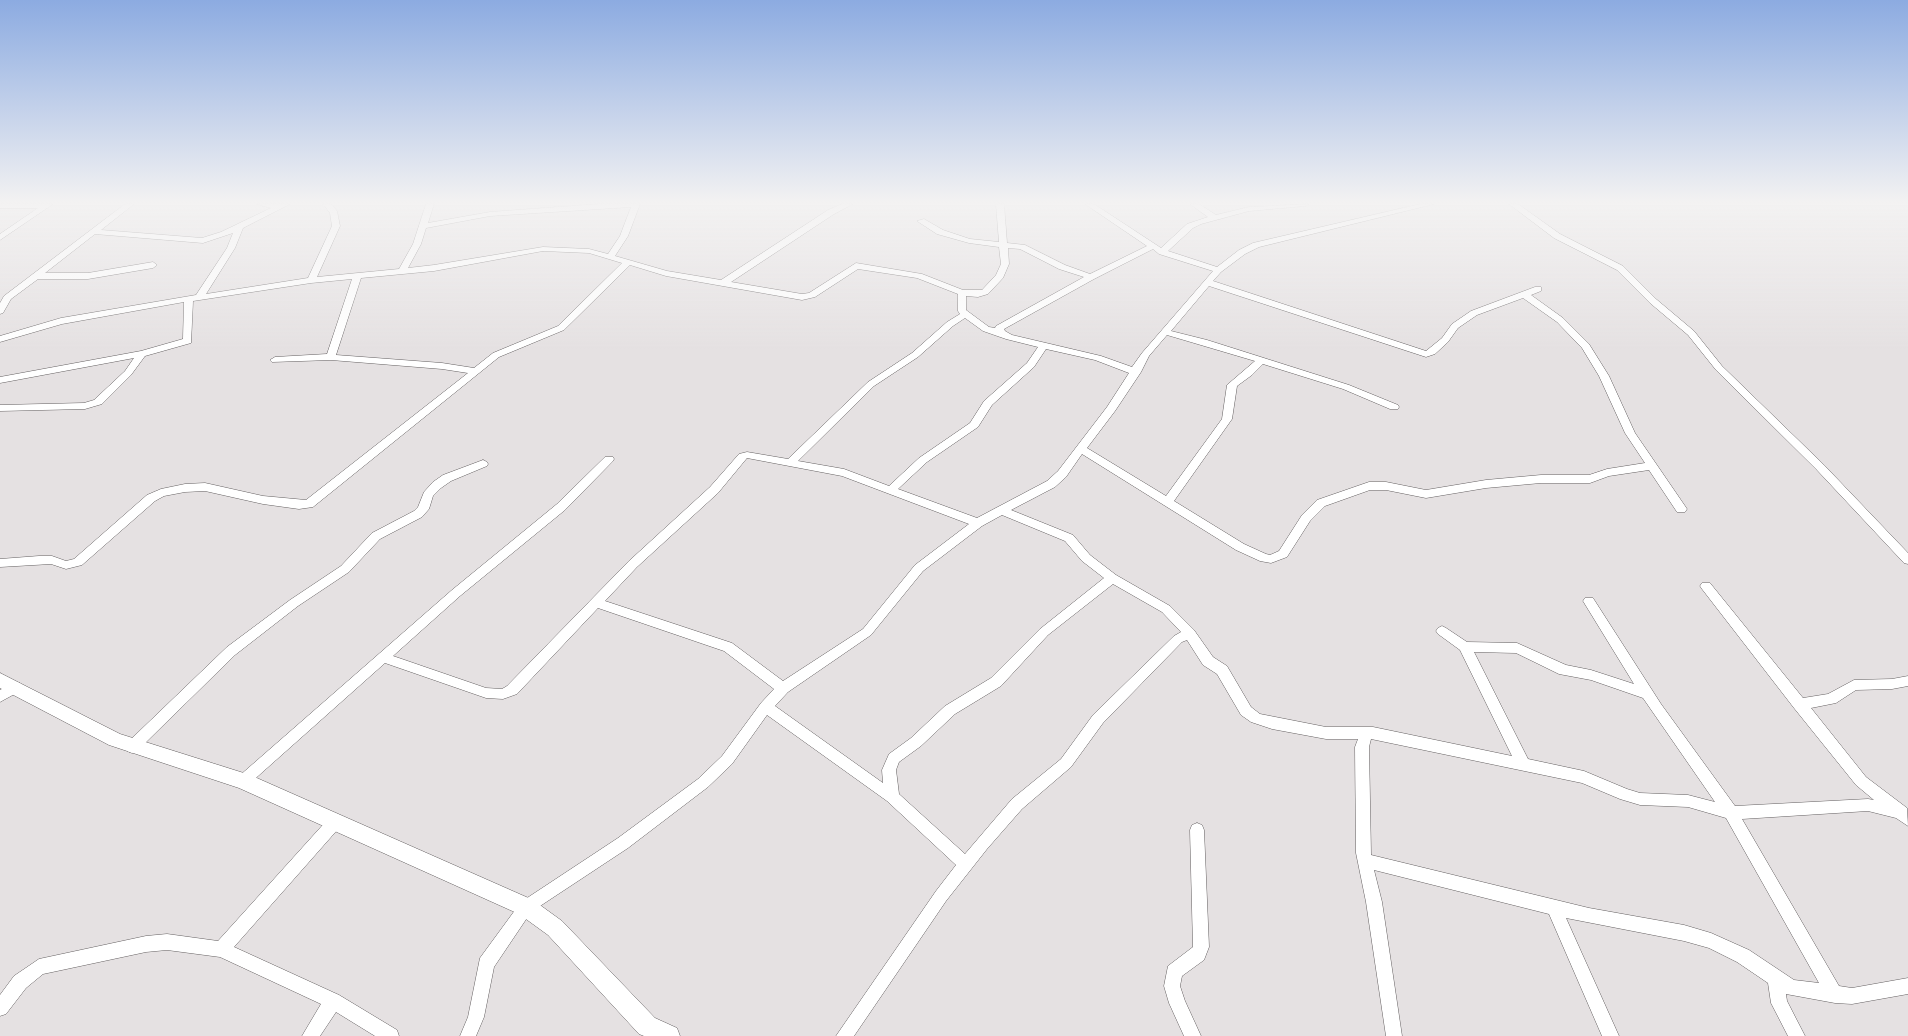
<!DOCTYPE html>
<html>
<head>
<meta charset="utf-8">
<style>
  body { margin:0 }
  canvas { display:block; background:#e5e1e2 }
</style>
</head>
<body>
<canvas width="1908" height="1036"></canvas>
<script>
const g = document.querySelector('canvas').getContext('2d');
g.lineJoin = 'round';
const poly = rows => new Path2D(rows.map(r => 'M' + r).join(''));
function strokePath(path, color, width, dash) { g.strokeStyle = color; g.lineWidth = width; g.lineCap = dash ? 'butt' : 'round'; g.setLineDash(dash || []); g.stroke(path); }
function fill(path, color) { g.fillStyle = color; g.fill(path, 'evenodd'); }
const minor = poly([
  [0,204,53,204,0,240,0,234,38,208,0,208,0,204],
  [125,204,134,204,101,230,202,238,221,232,271,208,256,204,290,204,243,228,235,248,206,294,308,278,332,226,330,213,323,204,331,204,337,211,340,226,317,277,399,269,413,244,426,204,434,204,428,223,490,212,599,204,640,204,628,236,615,256,667,271,721,280,828,210,842,204,853,204,834,214,731,282,802,294,809,293,856,263,922,274,963,290,982,290,996,275,1001,264,999,247,969,243,937,234,917,221,924,219,943,230,970,239,999,242,996,204,1004,204,1007,243,1025,245,1065,265,1090,274,1147,246,1085,204,1094,204,1161,248,1187,224,1208,217,1190,204,1199,204,1216,215,1249,207,1309,204,1305,206,1249,211,1201,224,1193,228,1168,251,1217,267,1239,250,1253,243,1420,204,1434,204,1259,247,1245,254,1221,272,1213,281,1426,351,1442,338,1452,324,1471,311,1535,287,1541,287,1541,291,1531,295,1563,318,1589,344,1609,376,1635,433,1685,506,1687,509,1685,512,1677,512,1649,470,1609,476,1590,483,1541,483,1486,488,1426,498,1386,490,1370,490,1325,506,1310,521,1287,557,1271,563,1260,561,1236,550,1082,454,1066,477,1055,487,1011,510,1073,535,1090,555,1116,575,1170,606,1194,630,1213,657,1227,666,1251,707,1260,714,1326,727,1373,727,1512,756,1460,650,1438,634,1436,631,1438,628,1442,626,1446,628,1467,642,1517,643,1566,665,1591,670,1634,684,1583,601,1585,598,1593,598,1661,704,1735,806,1868,799,1874,800,1856,785,1794,708,1702,589,1700,586,1702,583,1710,583,1803,698,1828,694,1854,680,1892,679,1908,676,1908,686,1892,689,1856,690,1836,703,1811,708,1866,777,1907,808,1908,826,1896,818,1868,811,1742,819,1839,986,1852,988,1908,978,1908,994,1852,1004,1835,1003,1786,994,1787,1001,1805,1036,1788,1036,1771,1003,1768,983,1737,962,1709,948,1684,941,1566,918,1619,1036,1602,1036,1549,914,1374,870,1382,902,1402,1036,1386,1036,1366,902,1356,853,1355,747,1358,739,1326,739,1272,729,1251,722,1241,715,1217,674,1203,665,1187,640,1182,642,1103,723,1071,767,1022,809,987,849,946,901,854,1036,836,1036,936,891,956,865,887,801,767,715,732,764,708,787,628,848,531,912,494,967,484,1017,476,1036,460,1036,468,1017,480,958,521,902,618,838,698,779,722,756,761,703,774,689,724,651,598,608,517,694,503,699,486,698,385,663,248,785,243,787,238,785,236,781,238,777,452,590,557,504,605,457,613,457,614,459,613,461,565,510,460,596,393,656,486,688,502,689,507,686,629,561,710,487,739,454,747,452,788,459,868,382,912,353,947,322,960,314,958,311,958,294,917,278,858,269,815,297,802,300,666,276,630,265,564,330,499,357,313,507,299,509,263,504,205,491,185,492,164,496,155,501,82,565,66,569,51,564,0,567,0,559,39,556,52,556,66,561,74,559,147,495,161,489,185,484,205,483,263,496,306,500,468,373,442,369,331,360,272,362,270,360,275,357,327,354,352,279,311,283,193,301,191,343,145,356,131,375,102,404,85,409,0,411,0,405,84,403,94,400,125,371,134,358,0,383,0,377,141,351,183,339,184,302,62,324,0,342,0,336,61,318,196,295,227,248,233,233,203,243,95,234,45,273,88,273,153,262,157,265,153,268,88,279,38,279,11,299,3,313,0,314,0,303,4,296,125,204],
  [631,207,620,236,608,254,589,249,543,247,434,265,408,268,421,244,426,228,490,216,631,207],
  [1008,248,1020,249,1059,269,1084,277,996,326,995,328,989,327,966,310,966,296,978,297,988,294,1003,278,1009,264,1008,248],
  [1153,249,1159,254,1213,271,1142,353,1132,367,1101,356,1012,335,1005,331,1004,329,1094,279,1153,249],
  [543,251,589,253,622,263,558,326,493,353,474,368,442,363,336,355,361,278,434,271,543,251],
  [1209,286,1426,357,1435,354,1448,342,1458,328,1477,315,1523,298,1557,322,1582,348,1599,376,1625,433,1645,463,1607,469,1589,475,1541,475,1486,480,1426,490,1386,482,1369,482,1317,500,1302,515,1279,551,1270,555,1266,554,1244,544,1174,501,1232,419,1237,386,1252,375,1263,364,1343,389,1390,409,1398,409,1399,407,1398,405,1349,385,1207,340,1171,331,1209,286],
  [965,318,983,331,1006,339,1038,347,1027,363,984,401,970,423,919,458,889,486,844,469,798,461,874,386,918,357,953,326,965,318],
  [1167,335,1255,361,1227,385,1222,419,1166,496,1087,448,1115,411,1141,372,1149,356,1167,335],
  [1046,349,1095,360,1129,373,1107,407,1058,471,1047,481,977,518,898,489,927,462,978,427,992,405,1034,367,1046,349],
  [747,458,842,476,969,524,915,565,863,629,783,681,732,643,605,601,637,567,718,493,747,458],
  [1002,515,1065,541,1082,561,1104,578,1040,629,991,678,945,706,911,738,889,754,882,770,883,783,775,706,788,692,871,635,923,571,982,526,1002,515],
  [1113,584,1162,612,1181,632,1174,636,1093,715,1061,759,1012,799,965,854,899,794,896,770,899,762,921,746,955,714,1001,686,1048,635,1113,584],
  [1474,652,1516,653,1559,674,1591,680,1643,698,1715,802,1688,795,1640,793,1627,789,1584,771,1528,759,1474,652],
  [1371,739,1582,783,1620,799,1640,805,1688,807,1726,818,1819,983,1794,980,1749,950,1711,933,1684,925,1589,908,1371,855,1369,747,1371,739],
  [1509,204,1518,204,1560,234,1623,266,1656,299,1694,331,1722,366,1824,465,1908,553,1908,564,1904,563,1816,469,1716,370,1688,335,1650,303,1617,270,1554,238,1509,204],
  [483,460,487,462,488,464,487,466,451,481,441,488,433,496,429,509,422,517,380,539,349,572,298,606,235,655,137,751,132,753,127,751,125,747,127,743,227,647,290,600,341,566,372,533,414,511,418,507,424,492,433,482,443,475,483,460],
  [15,682,20,683,22,687,20,691,0,702,0,690,15,682],
  [334,816,339,818,341,823,339,828,234,947,339,995,397,1030,399,1036,375,1036,336,1012,320,1036,302,1036,321,1004,220,957,167,950,146,952,43,974,26,988,6,1014,0,1016,0,995,14,976,39,959,146,936,167,934,218,941,329,818,334,816],
  [1197,823,1202,825,1204,830,1209,947,1204,960,1182,976,1180,986,1185,1001,1201,1036,1184,1036,1169,1003,1164,986,1168,966,1193,947,1190,830,1192,825,1197,823]
]);
const tertiary = poly([
  [0,673,120,734,250,775,533,900,562,921,655,1018,677,1028,680,1036,644,1036,639,1034,548,935,519,914,239,788,109,745,0,688,0,673]
]);
strokePath(minor, '#646061', 1);
strokePath(tertiary, '#646061', 1);
fill(minor, '#fff');
fill(tertiary, '#fff');
const sky = g.createLinearGradient(0, 0, 0, 349);
sky.addColorStop(0, '#8cabe1');
sky.addColorStop(0.58, '#f3f2f2');
sky.addColorStop(1, '#f3f2f200');
g.fillStyle = sky;
g.fillRect(0, 0, 1908, 349);
</script>
</body>
</html>
